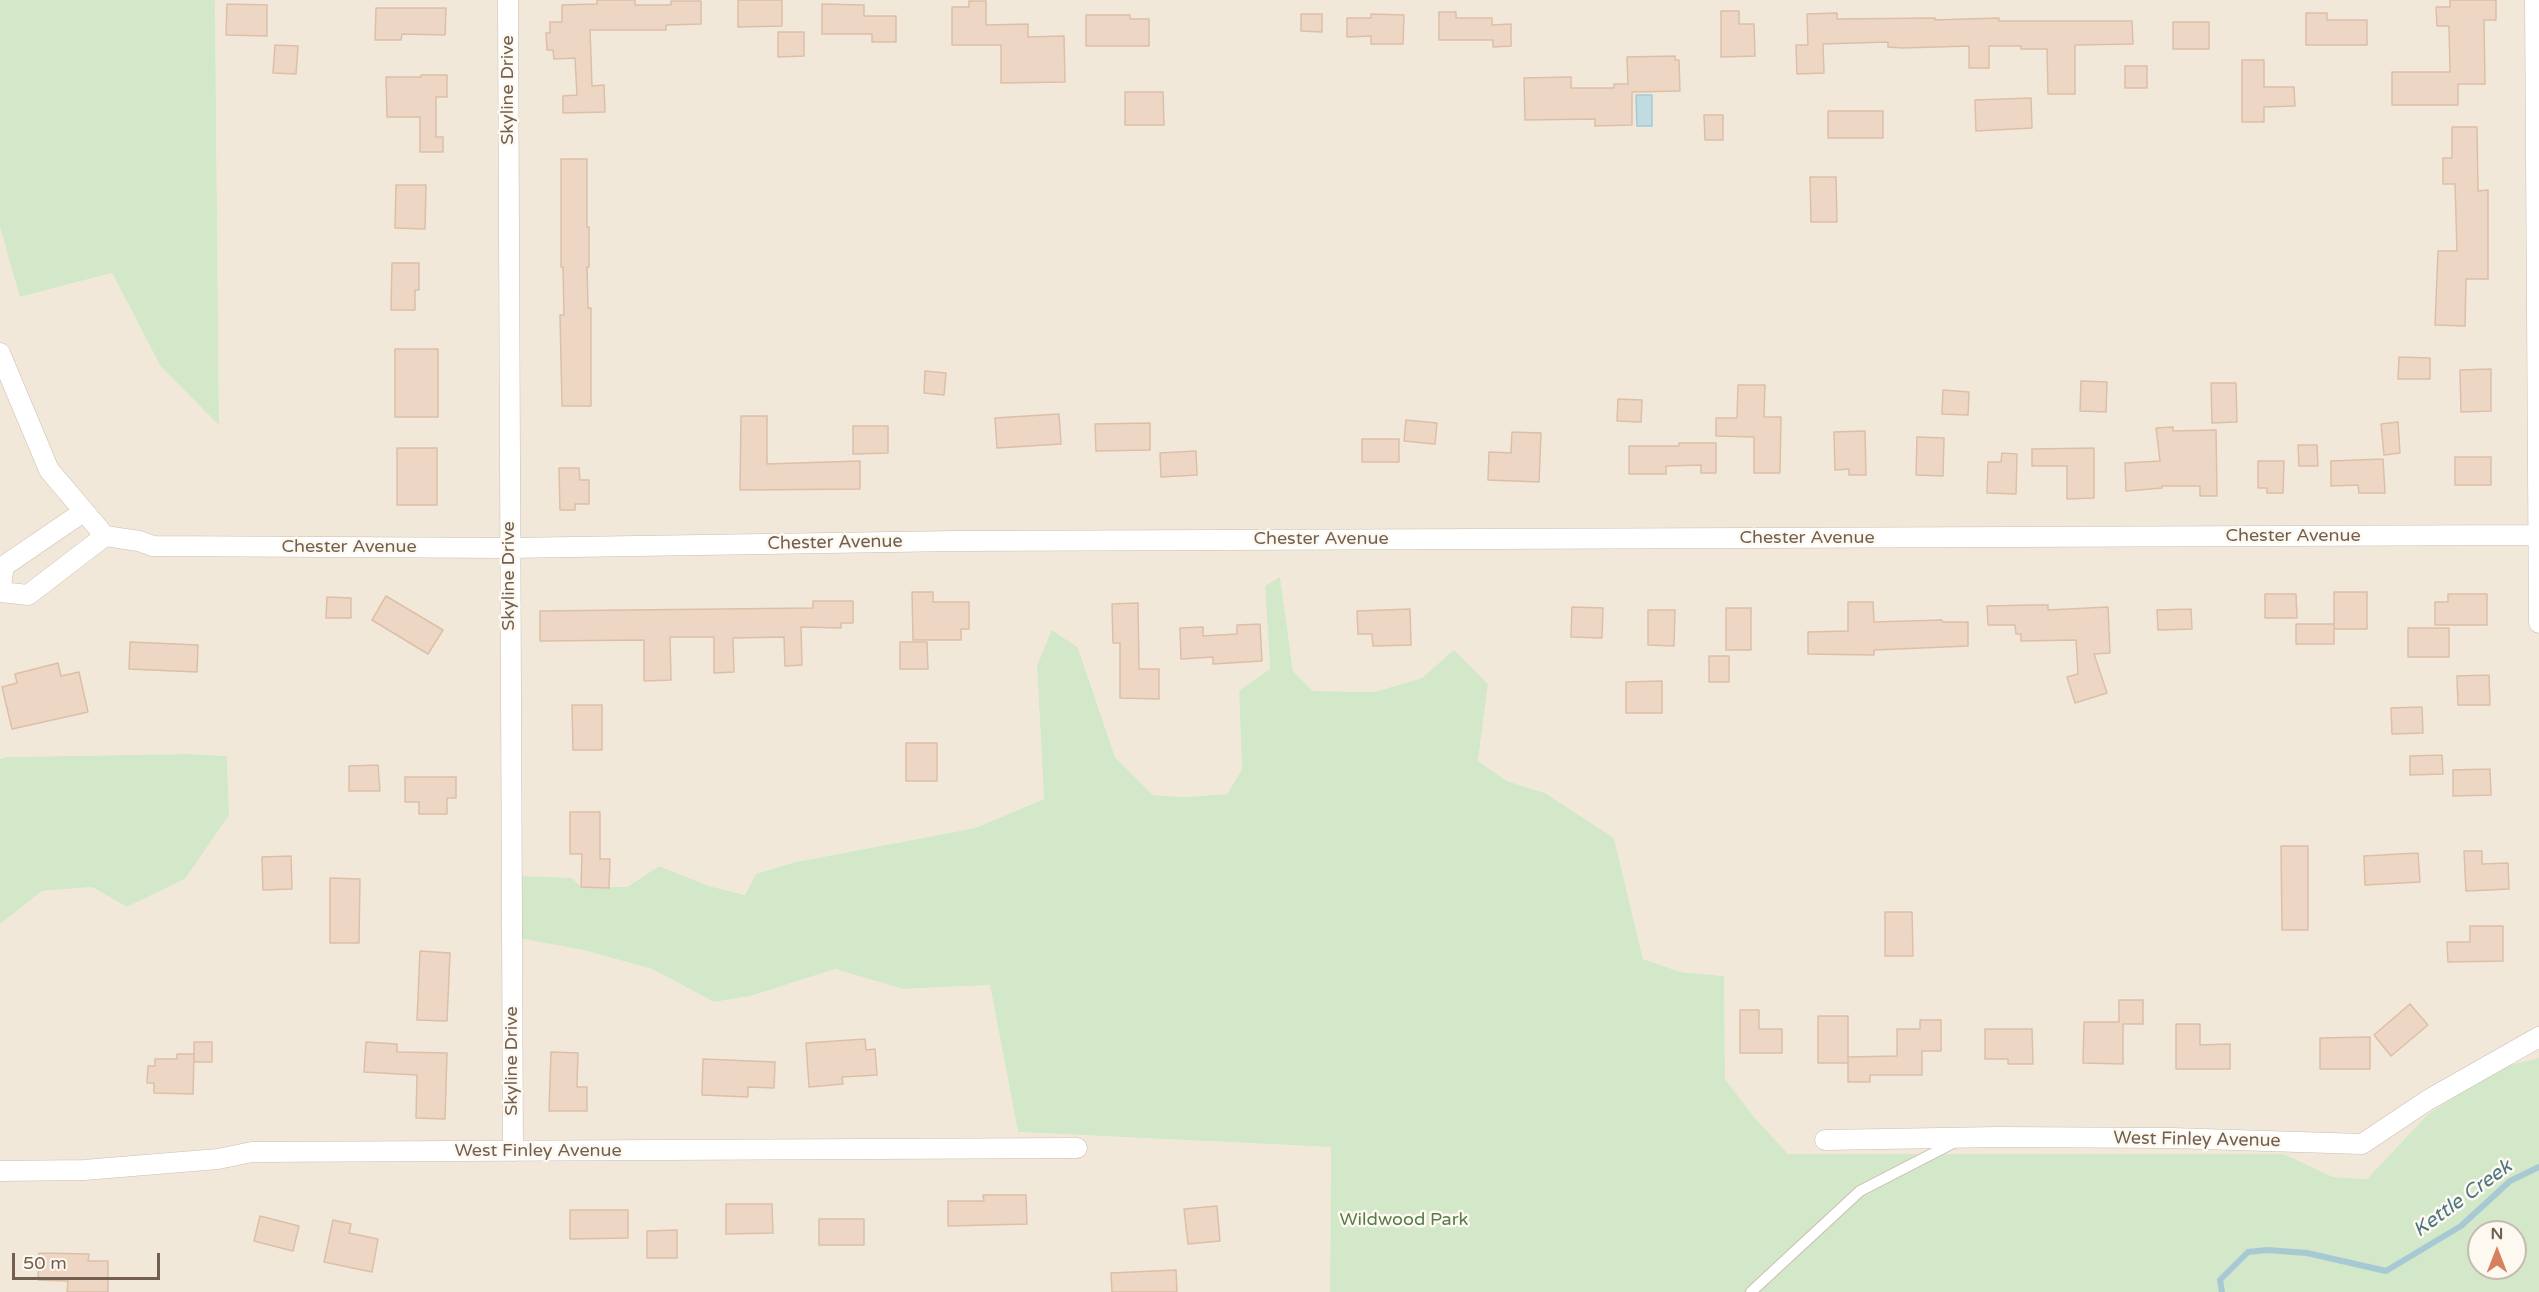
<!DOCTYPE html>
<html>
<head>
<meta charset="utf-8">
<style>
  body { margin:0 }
  #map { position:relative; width:2539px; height:1292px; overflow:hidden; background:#faf5ea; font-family:"Varela Round",sans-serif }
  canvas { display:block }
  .north { position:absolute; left:2467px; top:1220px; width:60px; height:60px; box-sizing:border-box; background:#fdf9f0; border:2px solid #c5bbb0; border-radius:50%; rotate:0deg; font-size:16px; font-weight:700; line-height:24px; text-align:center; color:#725f50 }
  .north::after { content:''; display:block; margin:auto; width:21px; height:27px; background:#d6815d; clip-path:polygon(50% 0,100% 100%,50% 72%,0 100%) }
  .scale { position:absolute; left:12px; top:1253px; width:148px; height:27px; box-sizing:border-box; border:3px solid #725f50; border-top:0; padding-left:8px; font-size:18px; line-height:21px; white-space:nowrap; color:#725f50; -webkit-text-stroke:4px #fdf9f0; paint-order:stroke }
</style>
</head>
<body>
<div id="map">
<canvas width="2539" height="1292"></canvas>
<div class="north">N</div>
<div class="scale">50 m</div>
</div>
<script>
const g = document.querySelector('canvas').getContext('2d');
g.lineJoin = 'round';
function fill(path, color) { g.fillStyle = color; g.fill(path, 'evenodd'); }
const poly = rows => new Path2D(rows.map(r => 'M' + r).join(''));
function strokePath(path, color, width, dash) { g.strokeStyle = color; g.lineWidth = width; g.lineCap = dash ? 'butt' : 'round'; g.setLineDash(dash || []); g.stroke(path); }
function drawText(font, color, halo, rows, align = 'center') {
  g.font = font + ' "Varela Round",sans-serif'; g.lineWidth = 5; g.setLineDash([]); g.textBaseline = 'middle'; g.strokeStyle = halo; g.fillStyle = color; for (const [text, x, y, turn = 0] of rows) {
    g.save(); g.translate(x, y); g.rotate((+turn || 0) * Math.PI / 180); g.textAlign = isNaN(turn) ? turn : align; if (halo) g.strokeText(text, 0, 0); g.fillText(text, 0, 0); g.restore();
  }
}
fill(poly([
  [215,0,2539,0,2539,1058,2496,1068,2427,1115,2367,1179,2333,1177,2284,1154,1788,1154,1754,1117,1725,1079,1724,976,1681,972,1643,959,1614,838,1545,793,1507,781,1478,761,1488,684,1454,651,1422,678,1374,692,1313,691,1293,671,1280,578,1265,587,1270,669,1239,692,1242,769,1227,794,1184,797,1153,795,1115,757,1078,648,1037,666,1044,799,975,828,796,862,745,895,709,886,659,866,627,887,581,887,520,938,583,950,652,969,714,1002,751,996,835,969,903,989,990,985,1018,1132,1331,1147,1330,1292,0,1292,0,924,42,891,92,887,127,907,148,897,185,879,229,815,227,756,189,754,7,757,0,759,0,227,21,297,112,273,161,367,219,424]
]), '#f1e8d9');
fill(poly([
  [0,0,215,0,219,425,161,367,112,273,20,297,0,227],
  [1280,577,1293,671,1313,691,1374,692,1422,678,1454,650,1488,684,1478,761,1507,781,1545,793,1614,838,1643,959,1681,972,1724,976,1725,1079,1754,1117,1788,1154,2284,1154,2333,1177,2367,1179,2427,1115,2497,1068,2539,1058,2539,1292,1330,1292,1331,1147,1018,1132,990,985,903,989,835,969,751,996,714,1002,652,969,583,950,519,938,517,876,572,878,581,887,627,887,659,866,709,886,745,895,756,874,796,862,975,828,1044,799,1037,666,1052,630,1078,648,1115,757,1153,795,1184,797,1227,794,1242,769,1239,691,1270,669,1265,586],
  [2479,1232,2515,1232,2515,1268,2479,1268],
  [189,754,227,756,229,815,185,879,127,907,92,887,42,891,0,924,0,759,7,757]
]), '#d3e7c9');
const water = poly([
  [1636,95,1652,95,1652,126,1637,126,1636,95]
]);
fill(water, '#c0dbe2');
strokePath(water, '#a7c9d3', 1.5);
strokePath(poly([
  [2222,1292,2220,1280,2248,1252,2267,1250,2307,1253,2386,1271,2461,1226,2510,1181,2539,1167]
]), '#a7c9d3', 6);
const building = poly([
  [597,0,635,0,635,5,671,5,671,1,701,1,701,24,666,25,666,30,590,30,592,86,604,85,605,112,563,113,563,96,577,95,575,58,554,59,553,50,547,50,546,33,550,33,550,22,562,22,562,5,597,4,597,0],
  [738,0,782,0,782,26,738,27,738,0],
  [2450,0,2496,0,2496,20,2484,20,2485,84,2458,84,2458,105,2392,105,2392,72,2450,72,2449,26,2437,26,2436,7,2450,7,2450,0],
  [969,1,986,1,986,25,1028,24,1028,37,1064,36,1065,82,1001,83,1001,45,952,45,952,7,969,7,969,1],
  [227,4,267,5,267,36,226,35,227,4],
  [822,4,864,5,864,16,896,16,896,42,872,42,872,34,822,34,822,4],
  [376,8,446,8,445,35,402,34,401,40,375,40,376,8],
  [1721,11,1739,11,1739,24,1754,24,1755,56,1721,57,1721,11],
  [1439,12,1456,12,1456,18,1492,18,1492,25,1511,24,1511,46,1493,47,1493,40,1439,40,1439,12],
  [1837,13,1837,19,1935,18,1935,20,1999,18,1999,21,2132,21,2133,44,2075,45,2075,94,2048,94,2047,49,2021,49,2021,46,1989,46,1989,68,1969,68,1969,46,1902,48,1888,47,1888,42,1823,44,1824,73,1797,74,1796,45,1808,45,1807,14,1837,13],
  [2306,13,2327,13,2327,20,2367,20,2367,45,2306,45,2306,13],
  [1301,14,1322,14,1322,32,1301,31,1301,14],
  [1371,14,1404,15,1403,44,1371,44,1371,36,1347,37,1347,18,1371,18,1371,14],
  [1086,15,1130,15,1130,19,1149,19,1149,46,1086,46,1086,15],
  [2173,22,2209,22,2209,49,2173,49,2173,22],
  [778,32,804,32,804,56,778,57,778,32],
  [275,45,298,46,296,74,273,73,275,45],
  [1675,56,1675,60,1679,60,1680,91,1632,92,1632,125,1595,126,1595,119,1525,120,1524,78,1571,77,1571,88,1614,88,1614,84,1628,84,1627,57,1675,56],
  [2242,60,2264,60,2264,87,2294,87,2295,106,2264,107,2264,122,2242,122,2242,60],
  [2125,66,2147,66,2147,88,2125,88,2125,66],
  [421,75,447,75,447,97,436,97,436,137,443,137,443,152,420,152,420,117,387,117,386,77,421,77,421,75],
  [1125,92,1163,92,1164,125,1125,125,1125,92],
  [2031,98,2032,128,1976,131,1975,100,2031,98],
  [1828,111,1883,111,1883,138,1828,138,1828,111],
  [1704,115,1723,115,1723,140,1705,140,1704,115],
  [2452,127,2477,127,2478,191,2488,190,2488,279,2466,279,2465,326,2435,325,2438,251,2457,251,2455,184,2443,184,2443,158,2452,158,2452,127],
  [561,159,587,159,587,227,589,227,589,267,587,267,588,308,591,308,591,406,562,406,560,315,564,315,563,267,561,267,561,159],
  [1810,177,1836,177,1837,222,1811,222,1810,177],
  [396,185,426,185,425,229,395,228,396,185],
  [392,263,419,263,419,290,415,290,415,310,391,310,392,263],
  [395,349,438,349,438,417,395,417,395,349],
  [2399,357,2430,358,2430,379,2398,379,2399,357],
  [2491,369,2491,411,2461,412,2460,370,2491,369],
  [925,371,946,373,944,395,924,393,925,371],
  [2081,381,2107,382,2106,412,2080,411,2081,381],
  [2211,383,2236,383,2237,422,2212,423,2211,383],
  [1738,385,1765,385,1764,417,1781,417,1780,473,1754,473,1754,437,1716,436,1716,418,1737,418,1738,385],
  [1943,390,1969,392,1968,415,1942,414,1943,390],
  [1618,399,1642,400,1641,422,1617,421,1618,399],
  [1059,414,1061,444,997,448,995,418,1059,414],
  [741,416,767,416,767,464,860,461,860,489,740,490,741,416],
  [1406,420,1437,423,1435,444,1404,441,1406,420],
  [2398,422,2400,453,2384,455,2381,424,2398,422],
  [1150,423,1150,450,1096,451,1095,424,1150,423],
  [853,426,888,426,888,453,853,454,853,426],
  [2173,427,2173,431,2216,430,2217,496,2200,496,2200,486,2162,486,2162,488,2126,491,2125,463,2160,461,2156,428,2173,427],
  [1865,431,1866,475,1849,475,1849,469,1835,470,1834,432,1865,431],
  [1512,432,1541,433,1539,482,1488,480,1489,452,1511,453,1512,432],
  [1917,437,1944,438,1943,476,1916,475,1917,437],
  [1362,439,1399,439,1399,462,1362,462,1362,439],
  [1679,443,1716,443,1716,473,1701,473,1701,465,1666,466,1666,474,1629,474,1629,446,1679,446,1679,443],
  [2298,445,2317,445,2318,466,2299,466,2298,445],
  [397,448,437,448,437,505,397,505,397,448],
  [2094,448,2094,498,2067,499,2067,466,2032,466,2032,449,2094,448],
  [1196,451,1197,475,1161,477,1160,453,1196,451],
  [2002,453,2017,454,2016,494,1987,493,1988,462,2001,462,2002,453],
  [2455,457,2491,457,2491,485,2455,485,2455,457],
  [2383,459,2385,493,2359,493,2358,485,2331,486,2331,461,2383,459],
  [2258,461,2284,461,2283,493,2267,493,2267,488,2258,488,2258,461],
  [559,468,579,468,580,480,589,480,589,504,575,504,575,510,560,510,559,468],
  [912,592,933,592,933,602,969,602,969,629,961,629,961,640,913,640,912,592],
  [2334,592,2367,592,2367,629,2334,629,2334,592],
  [2265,594,2296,594,2297,618,2265,618,2265,594],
  [2448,594,2487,594,2487,625,2435,625,2435,602,2448,602,2448,594],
  [386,596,443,630,428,654,372,620,386,596],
  [327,597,351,598,351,618,326,618,327,597],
  [813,601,853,601,853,623,841,623,841,628,801,627,802,665,785,666,784,637,733,638,734,672,714,673,714,637,670,637,671,680,644,681,644,640,540,641,540,611,813,608,813,601],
  [1848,602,1873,602,1874,622,1942,620,1943,622,1968,622,1968,646,1874,650,1874,655,1808,654,1808,632,1848,631,1848,602],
  [1138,603,1139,669,1159,669,1159,699,1120,698,1120,643,1113,643,1112,604,1138,603],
  [2031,605,2048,605,2048,610,2108,607,2110,653,2094,654,2107,693,2075,703,2067,677,2078,674,2076,640,2021,641,2021,634,2016,634,2015,625,1988,625,1987,606,2031,605],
  [1572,607,1603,608,1602,638,1571,637,1572,607],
  [1726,608,1751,608,1751,650,1726,650,1726,608],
  [1410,609,1411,645,1373,646,1372,634,1358,634,1357,611,1410,609],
  [2191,609,2192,629,2158,630,2157,610,2191,609],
  [1648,610,1675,610,1674,646,1648,645,1648,610],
  [1260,624,1262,661,1213,664,1213,657,1181,659,1180,628,1203,627,1203,636,1237,634,1237,625,1260,624],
  [2296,624,2334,624,2334,644,2296,644,2296,624],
  [2408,628,2449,628,2449,657,2408,657,2408,628],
  [130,642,198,645,197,672,129,669,130,642],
  [900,642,927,642,928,669,900,669,900,642],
  [1709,656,1729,656,1729,682,1709,682,1709,656],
  [58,663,61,676,79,672,88,712,12,729,2,687,17,683,15,674,58,663],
  [2489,675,2490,705,2458,705,2457,676,2489,675],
  [1662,681,1662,713,1626,713,1626,682,1662,681],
  [572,705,602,705,602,750,573,750,572,705],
  [2422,707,2423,733,2392,734,2391,708,2422,707],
  [906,743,937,743,937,781,906,781,906,743],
  [2442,755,2443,774,2410,775,2410,756,2442,755],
  [378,765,380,791,349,791,349,766,378,765],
  [2490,769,2491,795,2453,796,2453,770,2490,769],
  [405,777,456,777,456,798,447,798,447,814,419,814,419,802,405,802,405,777],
  [570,812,600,812,600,859,610,859,609,888,581,887,582,854,570,854,570,812],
  [2281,846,2308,846,2308,930,2282,930,2281,846],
  [2464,851,2482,851,2482,864,2508,863,2509,889,2466,891,2464,851],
  [2418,853,2420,882,2365,885,2364,856,2418,853],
  [291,856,292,889,263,890,262,857,291,856],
  [330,878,360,879,359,943,330,943,330,878],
  [1885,912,1912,912,1913,956,1885,956,1885,912],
  [2470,926,2503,926,2503,961,2448,962,2447,942,2470,942,2470,926],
  [420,951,450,953,447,1021,417,1020,420,951],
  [2119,1000,2143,1000,2143,1024,2123,1024,2123,1064,2083,1063,2084,1022,2119,1022,2119,1000],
  [2410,1004,2428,1025,2391,1056,2374,1035,2410,1004],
  [1740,1010,1759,1010,1759,1029,1782,1029,1782,1053,1740,1053,1740,1010],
  [1818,1016,1848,1016,1848,1063,1818,1063,1818,1016],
  [1920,1020,1941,1020,1941,1051,1922,1051,1922,1075,1870,1075,1870,1082,1848,1082,1848,1057,1897,1056,1897,1029,1920,1029,1920,1020],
  [2176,1024,2200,1024,2200,1045,2230,1044,2230,1069,2176,1069,2176,1024],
  [1985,1029,2032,1029,2033,1064,2008,1064,2008,1059,1985,1059,1985,1029],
  [2370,1037,2370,1069,2320,1069,2320,1038,2370,1037],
  [865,1039,866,1050,875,1049,877,1075,842,1077,843,1084,809,1087,806,1043,865,1039],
  [194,1042,212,1042,212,1062,194,1062,194,1042],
  [366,1042,397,1044,397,1052,447,1053,445,1119,416,1118,417,1075,364,1072,366,1042],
  [551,1052,578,1053,577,1087,587,1087,587,1111,549,1111,551,1052],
  [177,1054,194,1054,193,1094,154,1093,154,1083,147,1083,148,1066,155,1066,155,1059,177,1059,177,1054],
  [703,1059,775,1062,774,1088,748,1087,748,1097,702,1095,703,1059],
  [983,1195,1026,1195,1027,1224,948,1226,948,1201,984,1201,983,1195],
  [726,1204,772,1204,773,1233,726,1234,726,1204],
  [1217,1206,1220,1241,1188,1244,1184,1209,1217,1206],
  [570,1210,628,1210,628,1238,570,1239,570,1210],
  [260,1216,299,1226,293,1251,254,1241,260,1216],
  [819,1219,864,1219,864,1245,819,1245,819,1219],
  [333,1220,351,1224,349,1233,378,1239,372,1272,324,1262,333,1220],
  [677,1230,677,1258,647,1258,647,1231,677,1230],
  [39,1253,89,1254,88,1261,108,1261,108,1292,67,1292,68,1281,38,1280,39,1253],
  [1176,1270,1177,1292,1112,1292,1111,1273,1176,1270]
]);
fill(building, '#edd7c4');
strokePath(building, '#ddbfa6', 1.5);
const lane = poly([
  [1751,1292,1860,1191,1957,1141]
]);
const street = poly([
  [508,0,513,1151],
  [2535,0,2539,623],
  [0,353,49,470,105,536],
  [105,536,139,541,153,546,509,548,956,541,2538,535],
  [0,592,28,595,105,536],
  [0,592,4,566,83,512],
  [1825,1140,1998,1137,2171,1138,2362,1144,2428,1100,2539,1037],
  [0,1171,84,1170,218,1159,252,1152,1077,1148]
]);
strokePath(lane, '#cbbeb0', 12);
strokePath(street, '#cbbeb0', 21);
strokePath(lane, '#fff', 10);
strokePath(street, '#fff', 20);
drawText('18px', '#725f50', '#fdf9f0', [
  ["Skyline Drive",508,90,-90],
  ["Chester Avenue",2293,536],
  ["Chester Avenue",1807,538],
  ["Chester Avenue",1321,539],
  ["Chester Avenue",835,543,-1],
  ["Chester Avenue",349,547],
  ["Skyline Drive",509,576,-90],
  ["Skyline Drive",512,1061,-90],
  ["West Finley Avenue",2197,1140,1],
  ["West Finley Avenue",538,1151]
]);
drawText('18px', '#567c4c', '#fdf9f0', [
  ["Wildwood Park",1404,1220]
]);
drawText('italic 20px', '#4c7583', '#fdf9f0', [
  ["Kettle Creek",2463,1199,-36]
]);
</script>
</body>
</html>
